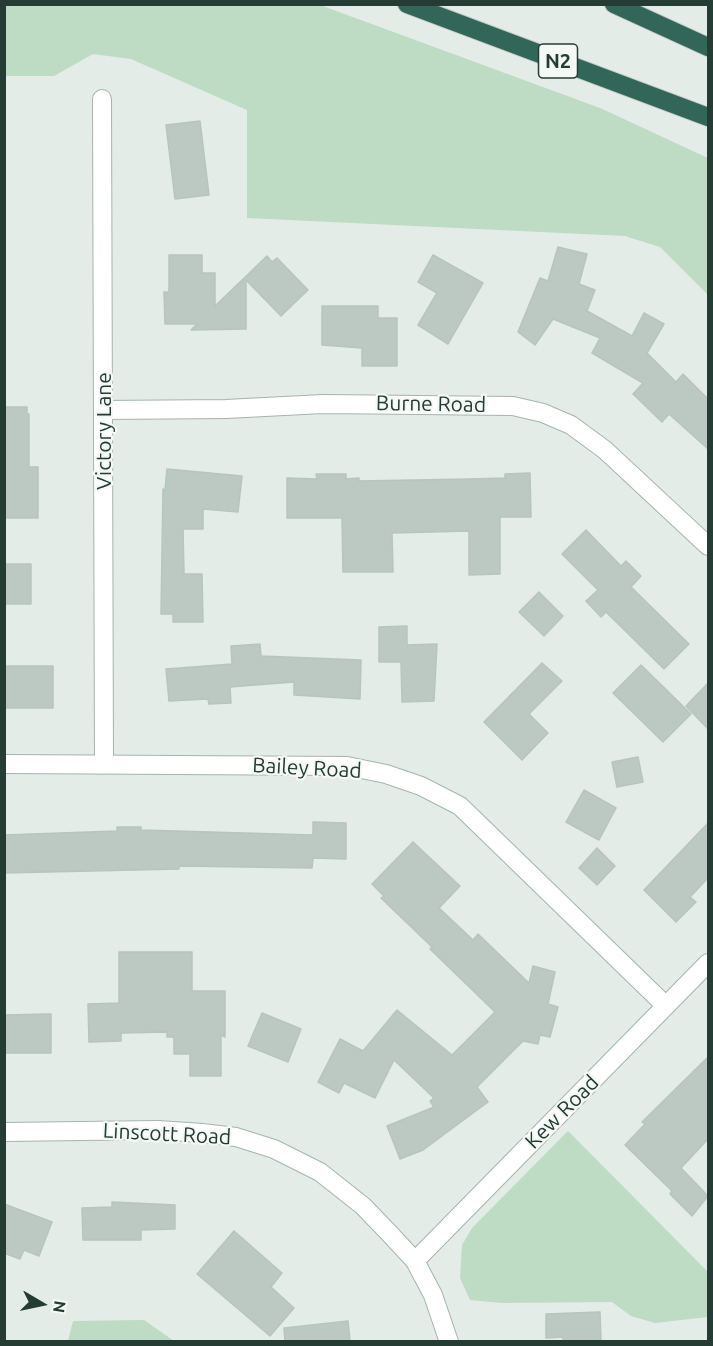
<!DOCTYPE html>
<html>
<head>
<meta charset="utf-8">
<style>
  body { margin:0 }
  #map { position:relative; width:713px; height:1346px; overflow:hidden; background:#e3ece7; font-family:Ubuntu,sans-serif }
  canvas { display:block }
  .frame { position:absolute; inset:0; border:6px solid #243c34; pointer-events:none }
  .north { position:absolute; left:12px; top:1274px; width:60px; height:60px; -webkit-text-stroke:4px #f4f9f6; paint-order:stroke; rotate:99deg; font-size:16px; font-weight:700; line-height:24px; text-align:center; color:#243c34 }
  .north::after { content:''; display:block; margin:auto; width:21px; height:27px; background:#243c34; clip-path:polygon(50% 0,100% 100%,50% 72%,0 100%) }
</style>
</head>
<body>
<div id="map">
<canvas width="713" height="1346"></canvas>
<div class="frame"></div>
<div class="north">N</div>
</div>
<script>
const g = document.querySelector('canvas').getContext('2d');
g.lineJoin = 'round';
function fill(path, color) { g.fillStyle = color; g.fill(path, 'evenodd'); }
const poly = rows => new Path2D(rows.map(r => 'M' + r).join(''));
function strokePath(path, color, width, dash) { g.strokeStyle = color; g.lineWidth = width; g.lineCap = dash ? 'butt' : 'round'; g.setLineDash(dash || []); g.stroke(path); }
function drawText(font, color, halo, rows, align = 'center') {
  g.font = font + ' Ubuntu,sans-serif'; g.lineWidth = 4.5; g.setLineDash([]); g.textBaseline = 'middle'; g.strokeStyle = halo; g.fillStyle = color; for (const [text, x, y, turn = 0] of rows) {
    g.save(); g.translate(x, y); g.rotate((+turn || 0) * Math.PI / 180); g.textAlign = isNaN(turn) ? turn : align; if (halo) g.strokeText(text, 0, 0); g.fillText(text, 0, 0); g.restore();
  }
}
fill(poly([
  [4,5,320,5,600,108,708,158,708,295,660,247,625,236,247,218,247,110,131,59,93,54,54,76,5,76],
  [568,1131,708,1272,708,1317,655,1323,631,1316,612,1302,502,1303,470,1300,460,1278,462,1245,472,1228],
  [144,1320,174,1341,68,1341,73,1321]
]), '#bedbc4');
const building = poly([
  [200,121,209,195,175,199,166,125,200,121],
  [558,247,587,254,579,284,595,290,587,311,632,336,644,313,664,324,647,353,676,382,683,374,708,399,708,449,669,414,662,422,633,394,643,383,592,353,600,338,553,319,535,345,518,332,540,278,548,281,558,247],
  [169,255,202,255,202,273,215,273,215,306,267,256,272,262,277,258,308,290,281,316,246,280,246,329,191,330,197,324,165,324,164,292,169,292,169,255],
  [433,255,483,283,448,344,418,325,437,293,418,282,433,255],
  [322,306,378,306,378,318,397,318,397,366,362,366,362,348,322,345,322,306],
  [4,407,27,407,27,414,29,414,29,467,38,467,38,518,4,518,4,407],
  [167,469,242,476,238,512,203,509,203,529,183,529,184,574,202,574,203,622,173,622,173,614,161,614,163,489,165,490,167,469],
  [530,473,531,517,500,517,500,574,469,575,469,531,392,533,393,572,343,572,342,518,287,518,287,478,317,479,316,474,346,474,346,479,359,478,359,481,470,479,505,478,505,474,530,473],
  [586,530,621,566,626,561,641,576,631,587,689,644,664,669,606,612,601,617,586,601,598,590,562,554,586,530],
  [4,564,31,564,31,604,4,604,4,564],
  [539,592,563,616,544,636,519,612,539,592],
  [407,626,407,645,437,644,434,701,402,702,401,662,379,662,379,627,407,626],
  [260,644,261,656,361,660,360,699,294,695,294,682,230,687,231,703,209,704,208,699,169,701,166,669,232,664,231,646,260,644],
  [542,663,562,681,529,714,548,733,522,760,484,722,542,663],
  [641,665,691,714,663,742,613,693,641,665],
  [4,666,53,666,53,708,4,708,4,666],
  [708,683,708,729,686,706,708,683],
  [638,757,643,782,617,787,612,762,638,757],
  [584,790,616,808,599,840,566,822,584,790],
  [313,822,346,823,346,859,313,858,312,868,179,866,179,869,4,873,4,835,117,831,117,827,141,827,141,830,313,835,313,822],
  [708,823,708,878,690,897,696,902,676,922,644,890,708,823],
  [413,842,460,886,439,908,473,940,478,934,529,983,533,966,555,972,548,1004,558,1007,550,1037,540,1035,538,1044,523,1041,477,1087,488,1102,423,1150,400,1159,387,1126,434,1107,430,1101,434,1098,394,1060,375,1098,344,1083,339,1093,318,1082,340,1039,363,1051,397,1010,452,1055,495,1012,430,949,432,947,381,898,384,896,372,884,413,842],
  [597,848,615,866,597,885,579,868,597,848],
  [119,952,192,952,192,991,225,991,225,1037,221,1035,221,1076,190,1076,190,1054,174,1054,174,1037,167,1037,167,1032,121,1033,121,1041,89,1042,88,1004,119,1003,119,952],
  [262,1013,301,1029,288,1062,248,1046,262,1013],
  [51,1014,51,1053,4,1053,4,1015,51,1014],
  [708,1057,708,1139,681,1168,708,1196,692,1216,670,1194,672,1191,625,1145,645,1124,642,1122,708,1057],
  [112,1202,175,1205,175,1229,141,1230,141,1240,83,1240,82,1208,112,1207,112,1202],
  [4,1204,52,1222,39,1256,24,1250,20,1259,4,1253,4,1204],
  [234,1231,282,1273,271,1287,294,1308,270,1336,197,1274,234,1231],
  [600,1312,601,1341,563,1341,563,1337,546,1338,546,1314,600,1312],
  [348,1321,350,1341,285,1341,284,1328,348,1321]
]);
fill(building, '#bcc9c3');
strokePath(building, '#b6c5be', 1.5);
const minor = poly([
  [102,99,104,763],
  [104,410,226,409,323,404,513,406,543,413,571,425,605,450,708,546],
  [4,764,347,766,386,774,421,786,460,806,666,1006],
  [4,1132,158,1130,202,1133,236,1137,274,1149,320,1172,363,1206,390,1234,415,1261,433,1295,449,1342],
  [415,1261,708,963]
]);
const highway = poly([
  [407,4,708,117],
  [614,4,708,47]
]);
strokePath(minor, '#a6b4ae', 20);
strokePath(highway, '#c2c8c6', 20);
strokePath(minor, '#fff', 18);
strokePath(highway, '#326658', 18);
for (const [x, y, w] of [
  [558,61,39]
]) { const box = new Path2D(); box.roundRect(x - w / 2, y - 17, w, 34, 4.5); g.fillStyle = '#f4f9f6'; g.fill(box); strokePath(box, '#243c34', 1.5); }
drawText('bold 20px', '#243c34', null, [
  ["N2",558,61]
]);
drawText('21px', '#243c34', '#f4f9f6', [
  ["Burne Road",431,404,1],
  ["Victory Lane",104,431,-90],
  ["Bailey Road",307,768,3],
  ["Kew Road",562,1112,-45],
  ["Linscott Road",167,1134,3]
]);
</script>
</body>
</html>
